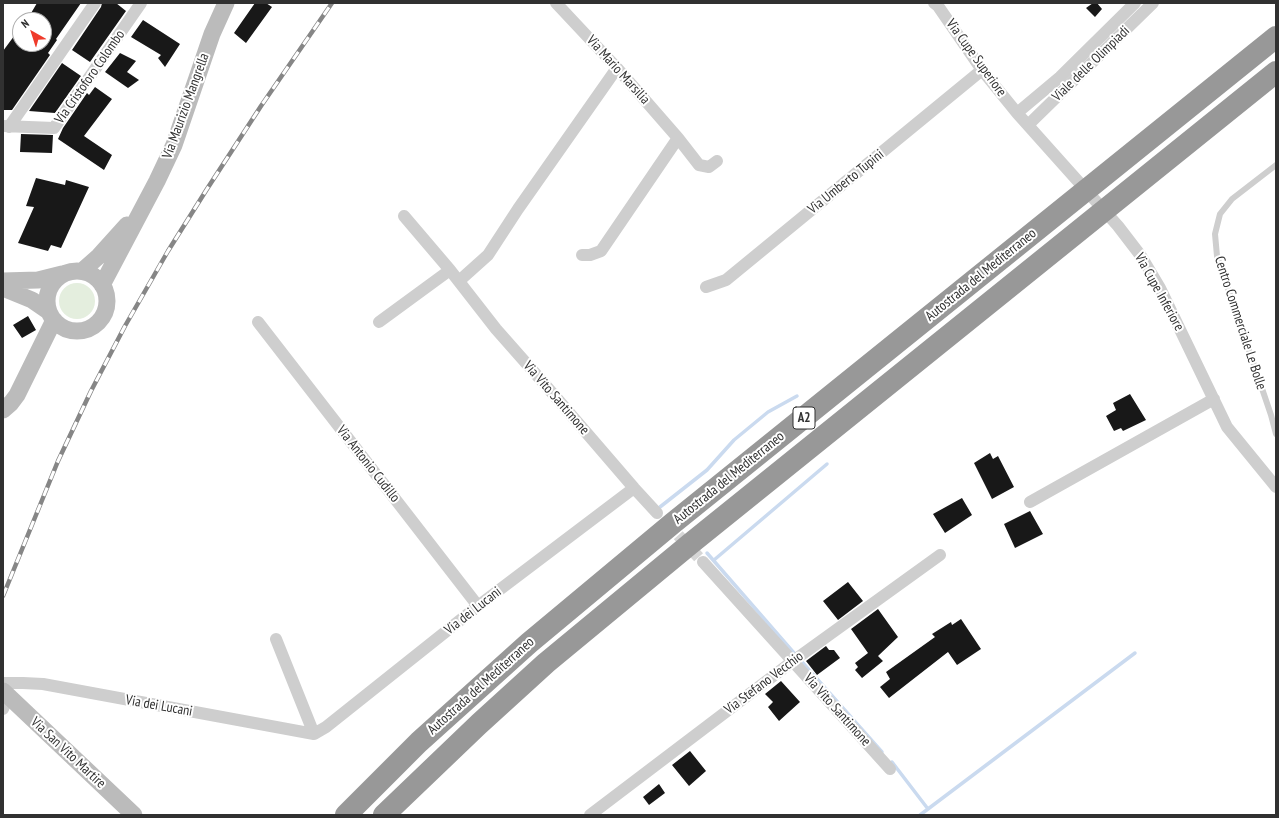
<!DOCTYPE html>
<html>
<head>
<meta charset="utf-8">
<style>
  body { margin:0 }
  #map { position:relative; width:1279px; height:818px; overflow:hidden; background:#fff; font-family:"PT Sans Narrow",sans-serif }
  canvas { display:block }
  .frame { position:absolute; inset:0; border:4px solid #313131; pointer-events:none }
  .north { position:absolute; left:12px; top:12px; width:40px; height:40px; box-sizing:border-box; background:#fff; border:1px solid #adadad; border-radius:50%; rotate:321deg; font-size:11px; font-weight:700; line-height:16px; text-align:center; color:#313131 }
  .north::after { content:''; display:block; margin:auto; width:14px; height:18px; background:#ef3b2b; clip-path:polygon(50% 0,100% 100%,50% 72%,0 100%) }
</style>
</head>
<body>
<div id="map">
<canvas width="1279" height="818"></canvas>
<div class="frame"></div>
<div class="north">N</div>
</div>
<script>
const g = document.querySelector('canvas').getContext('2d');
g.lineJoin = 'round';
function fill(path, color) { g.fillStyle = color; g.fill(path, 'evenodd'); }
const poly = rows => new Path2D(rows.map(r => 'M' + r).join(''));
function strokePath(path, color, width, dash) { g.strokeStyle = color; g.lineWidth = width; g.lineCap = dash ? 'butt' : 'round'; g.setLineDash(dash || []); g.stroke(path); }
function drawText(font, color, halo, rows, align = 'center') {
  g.font = font + ' "PT Sans Narrow",sans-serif'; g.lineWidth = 4; g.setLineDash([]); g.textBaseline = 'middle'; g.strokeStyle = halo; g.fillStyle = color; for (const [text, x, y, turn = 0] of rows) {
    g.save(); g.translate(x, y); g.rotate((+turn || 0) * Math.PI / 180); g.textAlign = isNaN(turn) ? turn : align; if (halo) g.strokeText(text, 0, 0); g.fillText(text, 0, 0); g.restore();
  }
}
fill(poly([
  '59 301a18 18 0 1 1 36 0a18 18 0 1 1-36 0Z'
]), '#e4eede');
strokePath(poly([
  [660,507,707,470,734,440,768,412,797,396],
  [707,553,794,653,882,752],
  [714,560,827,464],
  [892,762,928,809],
  [920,815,1135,653]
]), '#cadaef', 3.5);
fill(poly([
  [37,3,81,3,56,39,57,40,48,53,50,55,12,110,3,110,3,51,20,28,20,44,44,44,44,20,27,20],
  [102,3,116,3,126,11,90,62,72,50,101,7],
  [255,3,266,3,272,7,246,43,234,33],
  [1093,3,1097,3,1102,9,1095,17,1086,8],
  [143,20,180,44,165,67,158,58,161,55,131,37],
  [120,53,136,61,127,72,139,80,128,88,105,72],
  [62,63,81,76,55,113,29,111],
  [95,87,112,99,84,136,112,155,104,170,58,139,63,128,87,93,89,95],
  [21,134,53,135,52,153,20,152],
  [36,178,65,185,66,180,89,187,61,248,51,245,48,251,18,243,34,207,26,206],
  [28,316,36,330,22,338,13,325],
  [1130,394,1146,420,1123,431,1121,428,1114,431,1106,416,1116,410,1113,403],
  [990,453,993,459,998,456,1014,487,992,499,974,463],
  [962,498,972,515,945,533,933,514],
  [1030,511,1043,534,1015,548,1004,524],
  [848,582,863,601,838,620,823,601],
  [878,609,898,637,878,656,883,661,862,678,855,670,858,667,855,663,868,653,851,629],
  [961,619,981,649,957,665,948,652,889,698,880,687,890,679,886,672,935,637,932,634,951,622,952,625],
  [826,646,829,650,834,650,840,658,817,675,806,661],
  [781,681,800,702,779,721,768,707,773,702,765,694],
  [690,751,706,771,689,786,672,765],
  [659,784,665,793,649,805,643,797]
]), '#181818');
strokePath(poly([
  [666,522,703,562]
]), '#d6d6d6', 12, [12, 6]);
strokePath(poly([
  [1276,165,1232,199,1220,214,1215,234,1217,256,1271,415,1276,434]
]), '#cecece', 6);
strokePath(poly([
  [556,3,617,68,678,138,699,165,709,167,717,161],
  [934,3,938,6,982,70,1017,113,1118,226,1141,256,1160,288,1227,427,1276,487],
  [1017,113,1060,77,1135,3],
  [1028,125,1153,3],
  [3,126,54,128,141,3],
  [9,127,95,3],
  [404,216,450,270,496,329,541,380,634,488,657,513],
  [582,255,590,255,601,251,678,138],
  [459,281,488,255,518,209,617,68],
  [706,287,726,280,982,70],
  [258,322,478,606],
  [379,322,450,270],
  [1030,502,1214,399],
  [703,562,890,769],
  [276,639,314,734],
  [3,683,23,683,43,684,314,734,326,727,478,606,634,488],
  [3,709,8,697],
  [590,815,793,661,940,555]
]), '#cecece', 12);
strokePath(poly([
  [82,271,99,256,127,225],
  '47 301a30 30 0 1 1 60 0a30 30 0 1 1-60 0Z',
  [3,281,38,280,62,274],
  [102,285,157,181,174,145,212,34,226,3],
  [3,288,32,300,48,311],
  [3,410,11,403,17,395,54,320],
  [3,691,134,815]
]), '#bbb', 17);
strokePath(poly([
  [346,815,419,742,529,643,673,523,1276,37],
  [384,815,479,724,546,663,690,544,1276,72]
]), '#989898', 22);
const rail = poly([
  [3,596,58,461,91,391,125,326,168,251,207,189,261,106,332,3]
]);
strokePath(rail, '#868686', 4.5);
strokePath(rail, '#fff', 3, [9]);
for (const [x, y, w] of [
  [804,418,22]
]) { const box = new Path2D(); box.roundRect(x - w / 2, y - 11, w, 22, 3); g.fillStyle = '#fff'; g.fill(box); strokePath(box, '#313131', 1); }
drawText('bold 13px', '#313131', null, [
  ["A2",804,418]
]);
drawText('14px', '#313131', '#fff', [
  ["Via Cupe Superiore",976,58,54],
  ["Viale delle Olimpiadi",1091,64,-44],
  ["Via Mario Marsilia",618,70,48],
  ["Via Cristoforo Colombo",90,77,-55],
  ["Via Maurizio Mangrella",186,106,-70],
  ["Via Umberto Tupini",846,182,-39],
  ["Autostrada del Mediterraneo",981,275,-39],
  ["Via Cupe Inferiore",1159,292,61],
  ["Centro Commerciale Le Bolle",1240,323,72],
  ["Via Vito Santimone",556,398,49],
  ["Via Antonio Cudillo",368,464,52],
  ["Autostrada del Mediterraneo",729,478,-39],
  ["Via dei Lucani",473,611,-38],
  ["Via Stefano Vecchio",764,683,-37],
  ["Autostrada del Mediterraneo",481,686,-42],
  ["Via dei Lucani",159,706,10],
  ["Via Vito Santimone",837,710,48],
  ["Via San Vito Martire",68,753,43]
]);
</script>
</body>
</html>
